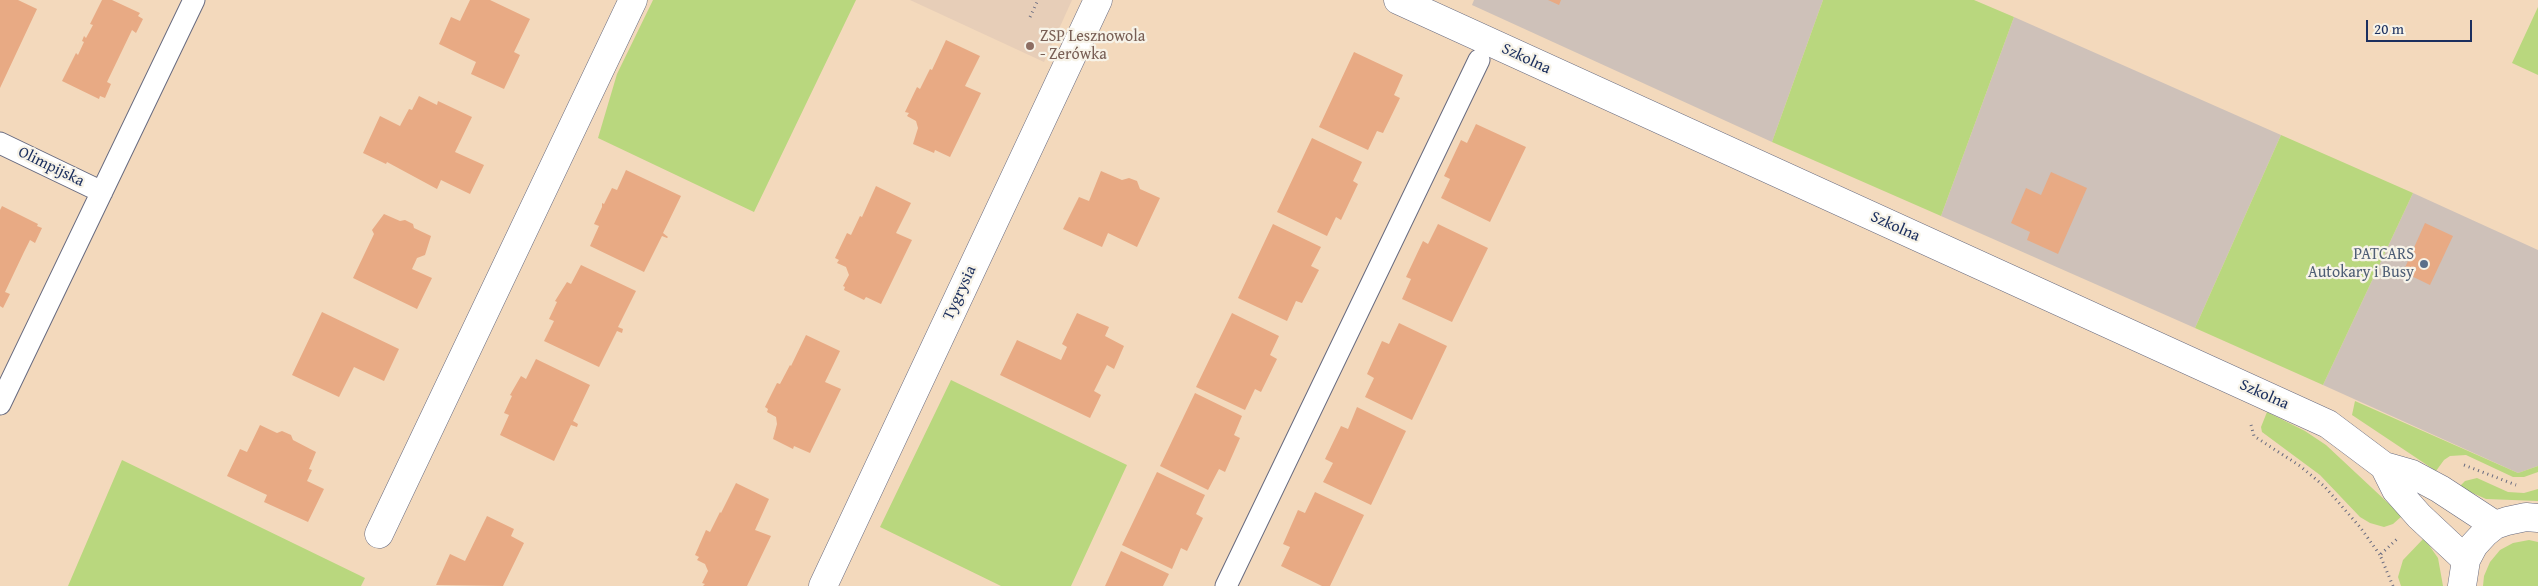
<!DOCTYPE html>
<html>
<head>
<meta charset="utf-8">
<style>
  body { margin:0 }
  #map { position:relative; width:2538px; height:586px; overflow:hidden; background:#f3d9bc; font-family:"Gentium Book Plus",serif }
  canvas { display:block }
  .scale { position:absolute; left:2366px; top:20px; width:106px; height:22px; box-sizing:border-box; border:2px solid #1b2f5e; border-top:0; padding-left:6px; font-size:15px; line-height:18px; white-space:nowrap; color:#1b2f5e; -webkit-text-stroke:4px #f7f3e8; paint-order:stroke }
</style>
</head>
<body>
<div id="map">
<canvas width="2538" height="586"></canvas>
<div class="scale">20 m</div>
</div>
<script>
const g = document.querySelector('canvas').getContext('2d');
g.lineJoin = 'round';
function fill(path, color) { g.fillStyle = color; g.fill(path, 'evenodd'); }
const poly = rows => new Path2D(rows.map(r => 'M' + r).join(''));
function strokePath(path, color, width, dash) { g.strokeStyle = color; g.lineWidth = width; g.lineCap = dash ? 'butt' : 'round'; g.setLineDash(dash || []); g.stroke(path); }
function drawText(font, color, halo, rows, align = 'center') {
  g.font = font + ' "Gentium Book Plus",serif'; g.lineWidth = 4.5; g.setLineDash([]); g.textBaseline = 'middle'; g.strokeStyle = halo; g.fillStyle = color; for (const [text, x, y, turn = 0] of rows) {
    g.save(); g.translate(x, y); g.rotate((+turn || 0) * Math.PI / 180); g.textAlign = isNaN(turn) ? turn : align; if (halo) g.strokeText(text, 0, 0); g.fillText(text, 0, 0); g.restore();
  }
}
fill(poly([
  [910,0,1072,0,1044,62]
]), '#e7ceb8');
fill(poly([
  [1474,0,1823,0,1772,142,1472,5],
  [2014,17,2281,135,2195,328,1941,216],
  [2413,193,2538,250,2538,466,2518,473,2323,385]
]), '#cec1b9');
fill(poly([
  [653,0,856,0,754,212,598,138,617,74],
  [1823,0,1974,0,2014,17,1941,216,1772,142],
  [2538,7,2538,75,2512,63],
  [2281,135,2413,193,2323,385,2195,328],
  [951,380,1127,465,1071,586,1001,586,880,527],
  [2355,401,2518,473,2538,466,2538,472,2524,477,2513,477,2466,455,2450,456,2444,460,2436,471,2352,415],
  [2267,412,2305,431,2326,445,2402,516,2393,524,2384,527,2370,523,2360,517,2320,475,2262,432,2261,427],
  [122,460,365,578,361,586,68,586],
  [2477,478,2508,492,2524,493,2538,489,2538,501,2486,499,2459,487,2465,481],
  [2424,538,2438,558,2443,586,2401,586,2398,577,2403,560],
  [2529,540,2538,542,2538,586,2483,586,2484,576,2490,562,2500,550,2513,543]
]), '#b9d77e');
fill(poly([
  [0,0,18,0,37,9,0,88],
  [102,0,112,0,140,13,138,16,143,19,136,33,132,30,107,82,111,84,105,98,100,96,99,99,62,81,76,53,78,55,84,42,82,41,84,36,86,38,93,25,90,24],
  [470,0,490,0,530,19,514,52,520,55,504,89,471,74,476,62,439,44,451,17,460,21],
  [1548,0,1561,0,1559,5],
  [946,40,980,56,965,86,981,93,950,157,935,150,934,153,913,144,918,128,916,121,907,116,909,113,905,112,917,87,920,89,930,69,932,70],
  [1354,52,1403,75,1394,95,1400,98,1383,133,1377,131,1368,150,1319,127],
  [419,96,437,105,438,101,472,117,455,152,484,165,470,194,441,180,437,189,387,162,386,164,363,153,380,116,400,126,409,109,412,110],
  [1476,124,1526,147,1490,222,1441,198,1450,179,1444,176,1461,140,1467,143],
  [1312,138,1362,162,1353,181,1358,184,1341,220,1336,217,1327,236,1277,212],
  [626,170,681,196,663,233,668,237,667,238,662,236,644,272,590,246,599,226,594,224,602,207,602,203,604,204,612,188,617,190],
  [1101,171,1122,180,1129,178,1137,181,1140,189,1160,198,1137,247,1108,233,1102,247,1063,229,1079,197,1089,201],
  [2051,172,2087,188,2058,254,2027,240,2030,232,2011,223,2026,188,2041,195],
  [876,186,911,203,896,233,912,240,881,304,866,297,864,300,844,290,845,287,843,286,849,275,846,267,837,263,839,260,835,258,847,233,851,235,860,216,862,217],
  [2,206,38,224,37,226,42,228,35,243,30,240,24,252,5,292,10,294,3,308,0,306,0,210],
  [384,214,400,221,405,220,413,224,414,228,431,236,425,255,417,258,412,269,432,278,417,309,353,278,374,234,372,230],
  [2425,223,2453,236,2430,285,2403,272],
  [1273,224,1321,247,1311,266,1319,270,1302,303,1296,301,1287,321,1238,298],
  [1438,224,1488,248,1452,322,1402,299,1411,279,1406,277,1423,241,1428,244],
  [581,265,636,291,618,327,623,329,622,333,617,331,599,367,544,341,554,321,549,319,557,302,555,301,567,282,571,284],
  [322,312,399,349,384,381,354,367,339,397,292,375],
  [1077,313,1109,327,1105,336,1124,346,1114,369,1107,365,1094,391,1101,395,1090,418,1000,375,1017,340,1061,360,1067,347,1062,344],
  [1232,313,1279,336,1270,355,1277,359,1261,392,1255,389,1245,410,1196,387],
  [1399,323,1447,346,1412,420,1365,397,1374,378,1367,374,1382,341,1389,344],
  [806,335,840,351,825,382,841,389,810,453,794,446,793,449,773,439,777,424,776,417,767,412,768,409,765,407,777,383,780,384,790,365,791,366],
  [536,359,590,385,573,421,578,424,577,427,571,425,554,461,500,435,509,415,504,413,512,396,510,395,521,376,526,379],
  [1195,393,1242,416,1234,435,1240,438,1225,472,1219,469,1208,490,1160,466],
  [1357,407,1406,431,1371,505,1323,482,1333,463,1325,459,1341,426,1348,429],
  [260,425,277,433,282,431,291,435,293,440,316,452,309,469,312,470,307,481,324,489,308,522,264,502,267,495,227,476,240,449,247,452],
  [1157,472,1205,495,1196,514,1203,518,1187,551,1181,548,1172,569,1122,545],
  [736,483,769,499,755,530,771,536,747,586,703,586,705,584,702,583,708,571,705,564,697,560,699,557,695,555,706,530,710,532,720,512,721,513],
  [1315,492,1364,515,1330,586,1322,586,1281,566,1290,547,1283,544,1298,510,1305,513],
  [487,516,514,529,511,536,524,543,503,586,436,585,450,554,465,561],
  [1121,551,1169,574,1163,586,1105,586]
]), '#e8aa84');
const service = poly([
  [0,143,102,192],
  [0,404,194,0],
  [1226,586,1479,60]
]);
const minor = poly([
  [1398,0,2328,424,2384,466,2412,474,2440,489,2495,525],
  [2384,466,2396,490,2419,516,2466,560],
  [379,534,633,0],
  [823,586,1098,0],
  [2462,586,2466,560,2474,545,2485,533,2495,525,2507,521,2526,517,2538,518]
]);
strokePath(service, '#676a7f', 23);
strokePath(minor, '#676a7f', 29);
strokePath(poly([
  [1030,17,1038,0],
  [2251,425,2254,436,2300,466,2324,486,2360,527,2380,555],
  [2464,465,2516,485],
  [2393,586,2380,555,2397,539]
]), '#676a7f', 3, [1, 4]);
strokePath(service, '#fff', 21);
strokePath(minor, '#fff', 28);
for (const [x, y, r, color] of [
  [1030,46,5,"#8d6e63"],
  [2424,264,5,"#5c6f8a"]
]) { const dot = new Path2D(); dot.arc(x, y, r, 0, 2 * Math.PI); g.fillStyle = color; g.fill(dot); strokePath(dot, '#f7f3e8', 2); }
drawText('16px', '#785e54', '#f7f3e8', [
  ["ZSP Lesznowola",1040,37],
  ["- Zerówka",1040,55]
], 'left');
drawText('16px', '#1b2f5e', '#f7f3e8', [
  ["Szkolna",1526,59,25],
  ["Olimpijska",51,167,26],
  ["Szkolna",1895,227,24],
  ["Tygrysia",960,293,-65],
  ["Szkolna",2264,395,24]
]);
drawText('16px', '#4e5e75', '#f7f3e8', [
  ["PATCARS",2414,255],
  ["Autokary i Busy",2414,273]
], 'right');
</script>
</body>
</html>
